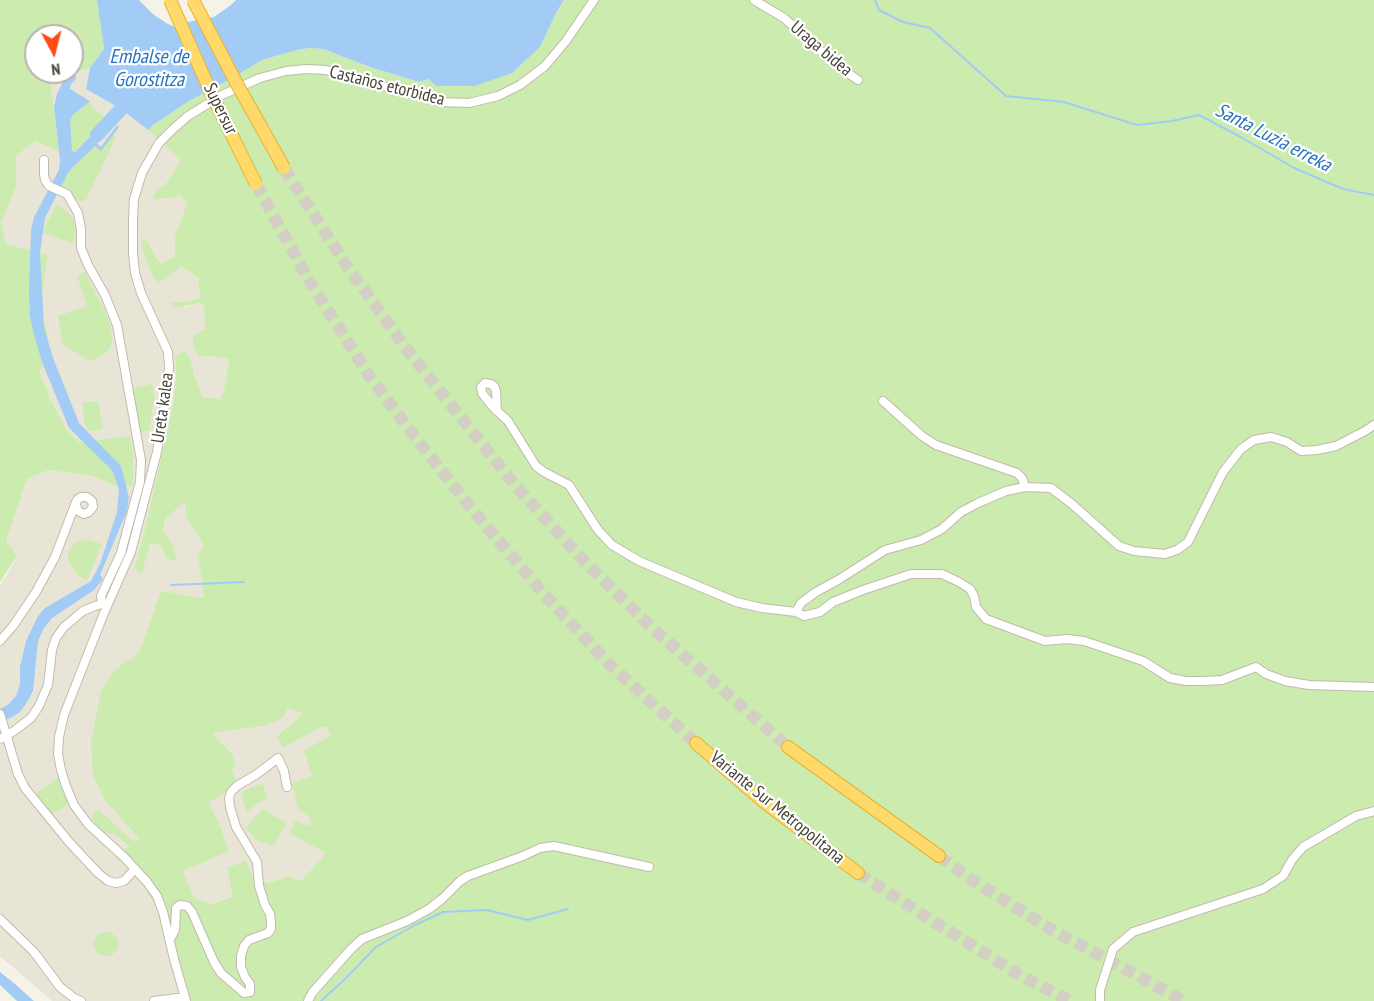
<!DOCTYPE html>
<html>
<head>
<meta charset="utf-8">
<style>
  body { margin:0 }
  #map { position:relative; width:1374px; height:1001px; overflow:hidden; background:#f5f2e8; font-family:"PT Sans Narrow",sans-serif }
  canvas { display:block }
  .north { position:absolute; left:24px; top:24px; width:60px; height:60px; box-sizing:border-box; background:#fff; border:2px solid #b6b4af; border-radius:50%; rotate:173deg; font-size:16px; font-weight:700; line-height:24px; text-align:center; color:#494336 }
  .north::after { content:''; display:block; margin:auto; width:21px; height:27px; background:#ff4b15; clip-path:polygon(50% 0,100% 100%,50% 72%,0 100%) }
</style>
</head>
<body>
<div id="map">
<canvas width="1374" height="1001"></canvas>
<div class="north">N</div>
</div>
<script>
const g = document.querySelector('canvas').getContext('2d');
g.lineJoin = 'round';
function fill(path, color) { g.fillStyle = color; g.fill(path, 'evenodd'); }
const poly = rows => new Path2D(rows.map(r => 'M' + r).join(''));
function strokePath(path, color, width, dash) { g.strokeStyle = color; g.lineWidth = width; g.lineCap = dash ? 'butt' : 'round'; g.setLineDash(dash || []); g.stroke(path); }
function drawText(font, color, halo, rows, align = 'center') {
  g.font = font + ' "PT Sans Narrow",sans-serif'; g.lineWidth = 4.5; g.setLineDash([]); g.textBaseline = 'middle'; g.strokeStyle = halo; g.fillStyle = color; for (const [text, x, y, turn = 0] of rows) {
    g.save(); g.translate(x, y); g.rotate((+turn || 0) * Math.PI / 180); g.textAlign = isNaN(turn) ? turn : align; if (halo) g.strokeText(text, 0, 0); g.fillText(text, 0, 0); g.restore();
  }
}
fill(poly([
  [90,68,86,89,121,109,148,130,182,160,165,185,156,190,153,200,181,196,187,204,175,235,175,256,163,264,155,256,148,242,143,251,152,275,170,276,181,266,199,278,198,285,201,297,189,302,176,302,184,307,198,303,203,305,205,315,205,329,200,357,212,356,229,358,224,391,221,399,203,397,194,375,191,361,175,356,176,377,173,404,145,529,134,569,142,573,150,543,162,546,172,543,163,531,166,518,185,501,186,517,204,546,198,555,204,598,161,592,141,648,131,661,106,802,139,838,118,856,143,884,158,912,172,958,180,1001,52,1001,0,956,0,586,17,557,6,541,27,479,47,470,92,476,116,486,133,485,130,436,79,442,67,430,51,400,40,373,42,314,42,292,48,255,6,244,1,223,16,187,16,156,35,141,58,152,49,80],
  [288,708,302,713,320,727,362,737,326,853,301,881,288,876,269,883,253,877,246,860,234,895,211,904,195,899,183,871,229,850,192,771,212,733,264,726,285,715]
]), '#e9e5d6');
fill(poly([
  [0,0,97,0,104,49,90,68,50,80,59,152,35,141,16,156,16,187,1,223,6,244,48,255,42,292,42,314,48,336,40,373,51,400,67,430,79,442,130,436,133,454,133,486,116,486,92,476,48,470,27,479,6,541,17,556,0,582],
  [36,36,72,36,72,72,36,72],
  [564,0,1374,0,1374,1001,180,1001,172,958,158,912,143,884,118,856,129,846,114,833,109,834,98,827,92,819,94,812,99,810,134,842,139,838,106,802,93,775,91,742,101,691,113,672,128,659,131,660,141,648,161,591,204,598,198,555,204,546,186,517,185,502,166,518,163,531,172,543,177,561,166,558,162,546,150,543,142,574,134,569,145,529,173,404,176,377,175,356,185,351,191,361,194,375,203,397,220,399,224,391,229,359,212,356,199,357,193,344,193,336,205,329,205,315,203,305,198,303,176,308,169,302,188,302,201,297,198,285,199,278,181,266,170,276,158,283,152,275,143,251,141,239,148,242,155,256,162,264,175,256,175,235,187,204,181,196,153,200,156,190,165,185,181,160,148,130,153,125,189,101,229,80,262,60,297,50,310,48,323,49,370,67,419,82,428,79,512,73,540,47,557,11],
  [288,708,302,713,298,718,278,736,278,739,283,748,305,736,320,727,327,728,331,735,304,751,312,776,292,783,298,809,309,816,312,826,295,821,289,833,326,853,301,881,288,876,269,883,253,877,246,860,227,868,233,896,211,904,195,899,183,871,229,851,220,826,208,802,220,797,237,782,231,769,236,766,232,754,212,733,264,726,279,720,285,715],
  [90,101,92,108,108,119,74,152,72,151,69,122,71,117],
  [113,135,116,137,86,200,79,201,69,191,60,188,69,171,95,146,101,150],
  [57,205,68,212,74,221,76,231,73,243,43,234,47,222],
  [85,272,108,318,112,335,112,343,109,349,102,356,89,361,63,344,58,316,87,306,77,276],
  [152,384,155,398,153,404,149,431,139,432,132,389],
  [98,401,103,429,90,431,84,423,83,403],
  [89,540,102,544,87,580,82,578,74,571,69,561,68,556,69,551,75,543,80,541],
  [59,777,70,803,51,815,34,795],
  [263,784,267,800,258,802,247,812,241,793,252,787],
  [262,809,287,823,274,846,256,840,246,828],
  '94 944a12 12 0 1 1 24 0a12 12 0 1 1-24 0Z'
]), '#cbebaf');
fill(poly([
  [97,0,139,0,154,15,168,24,180,29,188,22,214,17,231,5,236,0,564,0,557,11,540,47,512,73,475,86,437,86,428,79,419,82,370,67,323,49,310,48,297,50,262,60,229,80,189,101,153,125,148,130,121,109,86,89,90,68,104,49],
  [75,73,76,79,71,84,70,89,90,101,73,115,70,120,72,151,74,152,76,151,108,119,113,123,97,144,101,147,117,125,119,127,101,151,95,146,69,171,45,218,40,253,44,327,53,358,79,423,121,466,129,497,127,511,100,575,103,579,94,590,52,618,44,628,38,641,33,691,26,704,19,713,10,718,0,722,0,709,9,704,16,696,20,684,20,667,26,641,38,616,45,608,91,581,100,564,117,512,119,490,114,474,110,468,69,428,42,362,34,335,30,316,29,291,31,230,34,217,59,170,60,160,54,107,57,94,63,82],
  [0,972,15,984,34,1001,17,1001,0,985]
]), '#a2ccf5');
strokePath(poly([
  [875,0,879,10,903,22,930,28,1006,96,1064,102,1137,125,1172,121,1199,115,1239,136,1294,168,1343,189,1374,195],
  [171,585,244,582],
  [321,1001,344,980,376,947,415,925,443,912,487,910,528,920,568,909]
]), '#a2ccf5', 2);
strokePath(poly([
  [97,135,121,109,131,94]
]), '#a2ccf5', 14);
strokePath(poly([
  [284,168,345,263,408,351,514,484,584,561,650,626,788,747],
  [256,184,310,282,368,374,415,437,475,513,544,594,610,665,696,743],
  [939,856,969,878,1047,927,1184,1001],
  [858,873,931,920,1018,974,1070,1001]
]), '#d3cfc4', 12, [12, 6]);
const minor = poly([
  [754,0,784,18,839,67,858,80],
  [44,160,44,174,45,180,49,186,67,194,78,213,81,229,81,248,88,265,105,295,117,325,141,460,140,482,121,553,101,596,102,604],
  [883,401,922,436,936,445,1017,473,1022,478,1025,487],
  [497,411,496,391,494,386,491,384,485,383,481,387,482,393,493,407,497,411,508,421,536,466,544,472,569,485,598,530,612,545,639,561,736,602,762,608,796,612],
  [1374,425,1365,431,1336,446,1317,450,1301,451,1287,442,1271,437,1254,440,1241,449,1223,472,1188,542,1177,550,1165,554,1134,551,1119,546,1072,504,1051,488,1025,487,1006,491,978,503,961,512,942,529,921,540,885,550,838,580,816,592,801,603,796,612,804,616,820,612,833,602,863,590,911,574,942,574,959,582,970,589,974,596,976,607,986,619,1045,641,1067,639,1084,641,1105,648,1143,661,1170,678,1186,681,1202,681,1222,680,1256,667,1266,674,1285,681,1309,685,1374,687],
  [0,641,13,626,36,592,55,557,76,502,78,499,81,497,87,497,92,501,93,507,89,512,84,514,78,511,76,505],
  [0,714,18,774,25,788,69,842,98,873,108,881,116,883,124,881,135,869],
  [0,739,14,731,31,718,39,706,48,685,52,650,56,638,64,627,83,611,95,606,102,604,107,605],
  [0,919,34,952,60,987,74,998,81,1001],
  [170,939,175,930,176,908,180,905,187,906,192,912,214,962,221,973,244,993,250,992,250,984,245,977,241,967,241,956,244,946,249,940,268,933,271,929,271,923,270,914,265,905,259,886,257,862,236,827,230,807,229,798,231,792,237,786,257,774,278,758,284,771,287,787],
  [154,1001,185,997],
  [186,1001,174,959,163,912,157,896,147,882,125,858,88,824,74,805,66,786,61,770,58,754,59,737,64,715,104,613,131,552,157,452,166,398,169,368,168,352,141,293,135,273,133,253,133,218,134,199,142,173,159,143,173,129,188,116,222,95,260,78,286,71,306,69,326,70,440,102,469,103,498,96,520,85,545,66,566,41,594,0],
  [308,1001,312,993,351,949,362,939,407,921,429,909,442,899,460,881,468,876,523,856,540,848,554,846,649,867],
  [1100,1001,1100,990,1113,949,1133,932,1263,889,1283,876,1292,860,1303,847,1356,816,1374,811]
]);
const highway = poly([
  [696,743,764,802,858,873],
  [788,747,939,856]
]);
strokePath(minor, '#c1bbaa', 10);
strokePath(highway, '#e7b231', 14);
strokePath(minor, '#fff', 8);
strokePath(highway, '#ffd969', 12);
const highwayBridge = poly([
  [170,0,212,95,256,184],
  [193,0,237,84,284,168]
]);
strokePath(highwayBridge, '#e7b231', 14, []);
strokePath(highwayBridge, '#ffd969', 12);
drawText('18px', '#494336', '#fff', [
  ["Uraga bidea",821,49,40],
  ["Castaños etorbidea",387,86,14],
  ["Supersur",220,109,64],
  ["Ureta kalea",163,408,-82],
  ["Variante Sur Metropolitana",777,808,39]
]);
drawText('italic 20px', '#2872bc', '#fff', [
  ["Embalse de",149,57],
  ["Gorostitza",149,80],
  ["Santa Luzia erreka",1273,138,27]
]);
</script>
</body>
</html>
